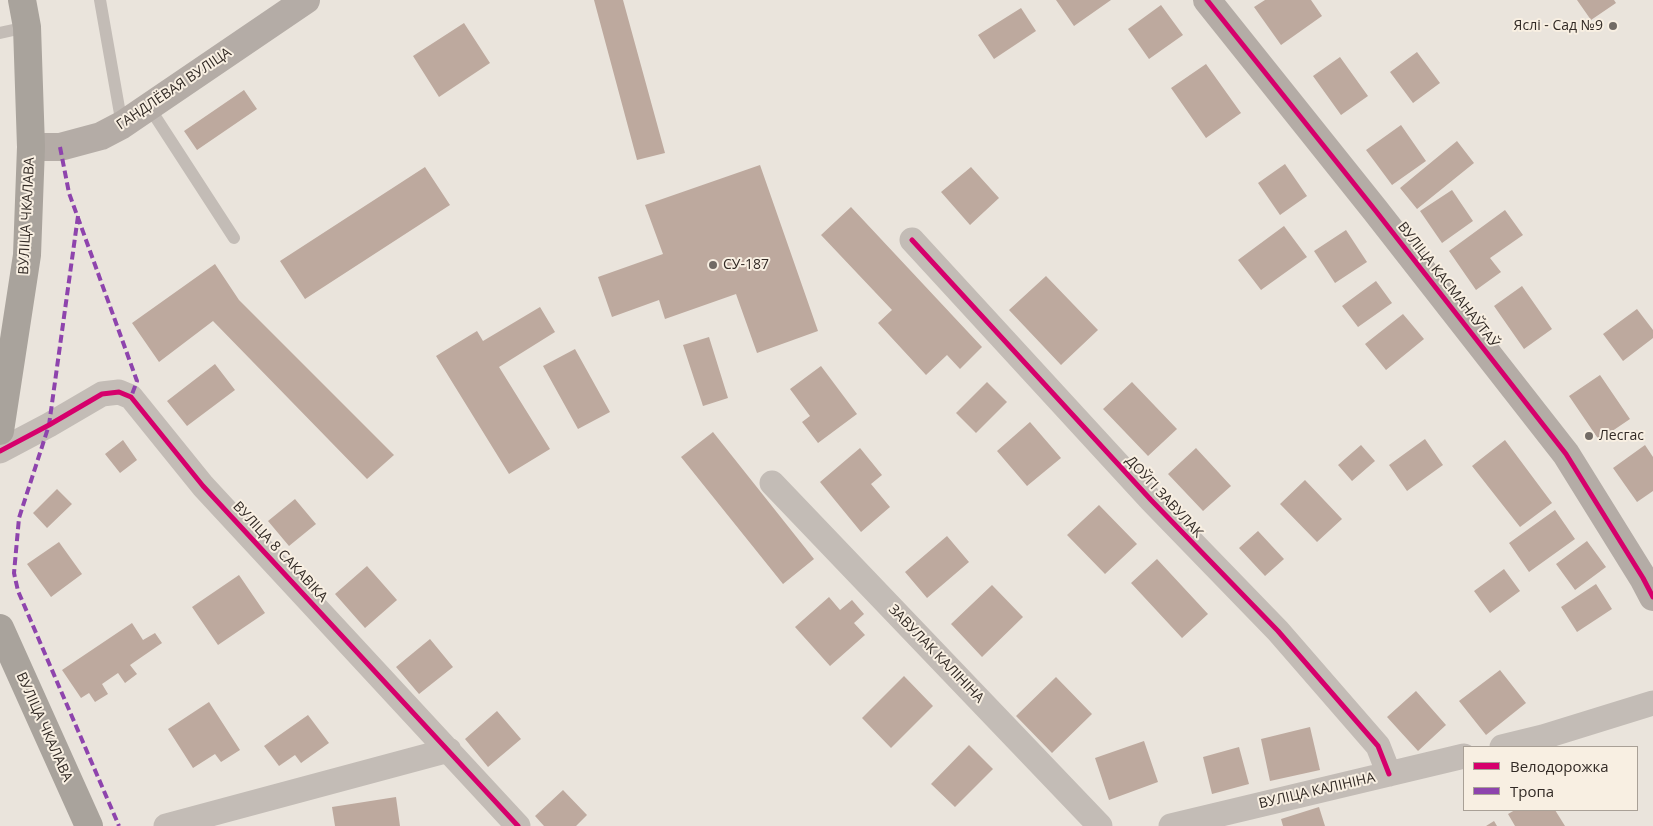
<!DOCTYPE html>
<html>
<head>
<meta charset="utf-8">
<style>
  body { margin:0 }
  #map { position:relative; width:1653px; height:826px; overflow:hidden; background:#eae4dc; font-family:"Open Sans",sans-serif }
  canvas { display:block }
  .legend { position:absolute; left:1463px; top:746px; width:175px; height:65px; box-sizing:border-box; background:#f8efe2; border:1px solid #a9a096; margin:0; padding:6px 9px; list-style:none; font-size:15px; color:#322a25 }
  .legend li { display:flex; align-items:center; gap:10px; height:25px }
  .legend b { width:25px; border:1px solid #a9a096 }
</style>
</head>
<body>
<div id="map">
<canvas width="1653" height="826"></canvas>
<ul class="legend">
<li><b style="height:6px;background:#d6006c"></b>Велодорожка</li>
<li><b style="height:6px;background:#8e44ad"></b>Тропа</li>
</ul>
</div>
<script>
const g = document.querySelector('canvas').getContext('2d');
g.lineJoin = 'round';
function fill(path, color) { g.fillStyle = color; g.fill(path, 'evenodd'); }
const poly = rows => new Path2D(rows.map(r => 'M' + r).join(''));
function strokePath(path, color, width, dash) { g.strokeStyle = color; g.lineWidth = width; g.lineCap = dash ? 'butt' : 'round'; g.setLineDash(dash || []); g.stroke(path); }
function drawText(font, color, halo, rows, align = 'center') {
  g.font = font + ' "Open Sans",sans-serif'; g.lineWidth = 4; g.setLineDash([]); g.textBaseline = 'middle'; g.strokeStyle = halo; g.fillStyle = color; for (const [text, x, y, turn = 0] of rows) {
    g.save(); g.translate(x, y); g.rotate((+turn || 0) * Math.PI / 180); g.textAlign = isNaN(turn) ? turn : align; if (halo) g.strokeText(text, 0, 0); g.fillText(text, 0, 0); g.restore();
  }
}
fill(poly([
  [594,0,623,0,665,153,637,160],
  [1056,0,1111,0,1074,26],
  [1265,0,1311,0,1322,16,1281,45,1254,7],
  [1577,0,1614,0,1616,3,1591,20],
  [1161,5,1183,35,1149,59,1128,29],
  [1021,8,1036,31,994,59,978,35],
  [464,23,490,63,439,97,413,56],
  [1417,52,1440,83,1413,103,1390,72],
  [1340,57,1368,96,1341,115,1313,76],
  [1206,64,1241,113,1206,138,1171,88],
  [244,90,257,109,197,150,184,131],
  [1401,125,1426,161,1392,185,1366,150],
  [1457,141,1474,163,1417,209,1400,188],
  [1285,164,1307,196,1280,215,1258,183],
  [760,165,818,331,757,353,736,294,665,319,659,300,612,317,598,277,663,254,645,205],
  [425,167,450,205,305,299,280,261],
  [971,167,999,198,970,225,941,192],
  [1452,190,1473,221,1442,243,1420,211],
  [851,207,982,347,960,369,947,355,926,375,878,323,892,310,821,235],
  [1505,210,1523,235,1490,258,1501,272,1476,290,1449,251],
  [1284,226,1307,257,1261,290,1238,260],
  [1346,230,1367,262,1335,283,1314,251],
  [215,264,239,300,394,455,367,479,213,321,159,362,132,323],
  [1046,276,1098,330,1061,365,1009,310],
  [1376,281,1392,303,1358,327,1342,306],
  [1522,286,1552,329,1524,349,1494,306],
  [540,307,555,332,499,367,550,449,509,474,436,356,477,331,483,341],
  [1637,309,1653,330,1653,338,1623,361,1603,334],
  [1403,314,1424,339,1386,370,1365,344],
  [709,337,728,398,703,406,683,345],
  [575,349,610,412,578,429,543,366],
  [215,364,235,390,187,426,167,401],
  [821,366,857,414,818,443,802,422,810,416,790,389],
  [1600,375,1630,419,1599,440,1569,396],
  [987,382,1007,402,976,433,956,413],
  [1132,382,1177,429,1148,456,1103,409],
  [1030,422,1061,458,1027,486,997,451],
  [713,432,814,559,783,584,681,457],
  [1425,439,1443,465,1407,491,1389,465],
  [123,440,137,460,120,473,105,454],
  [1505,440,1552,503,1520,527,1472,466],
  [1361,445,1375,461,1352,481,1338,465],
  [1645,445,1653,457,1653,491,1637,502,1613,468],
  [860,448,882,475,871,484,890,507,861,532,820,482],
  [1196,448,1231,486,1203,511,1168,474],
  [1305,480,1342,519,1317,542,1280,504],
  [57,489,72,504,47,528,33,513],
  [295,499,316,524,289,546,268,521],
  [1099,505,1137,544,1105,574,1067,535],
  [1555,510,1575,539,1529,572,1509,543],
  [1258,531,1284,559,1265,576,1239,548],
  [947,536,969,562,927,598,905,572],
  [1587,541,1606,567,1575,590,1556,564],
  [59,542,82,574,51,597,27,564],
  [1157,559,1208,614,1182,638,1131,583],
  [367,566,397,600,365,628,335,594],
  [1504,569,1520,591,1490,613,1474,591],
  [239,575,265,613,218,645,192,607],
  [1596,584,1612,609,1577,632,1561,607],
  [992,585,1023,617,982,657,951,624],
  [829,597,840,610,852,600,864,614,854,623,865,635,830,666,795,627],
  [132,623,143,640,155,633,162,643,130,665,137,674,125,683,118,673,102,684,108,694,95,702,89,693,81,698,62,670],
  [430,639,453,667,419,694,396,667],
  [1500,670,1526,703,1486,735,1459,701],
  [904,676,933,706,891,748,862,718],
  [1056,677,1092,714,1052,753,1016,716],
  [1416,691,1446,725,1418,751,1387,717],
  [209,702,240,750,221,762,215,754,193,768,168,729],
  [497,711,521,739,488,767,465,739],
  [308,715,329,743,301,763,295,755,279,766,264,746],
  [1310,727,1320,770,1270,781,1261,739],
  [1144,741,1158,782,1109,800,1095,758],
  [969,745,993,769,955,807,931,784],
  [1239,747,1249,784,1212,794,1203,757],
  [563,790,587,815,576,826,544,826,535,816],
  [396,797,400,826,335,826,332,807],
  [1319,807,1325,826,1283,826,1281,819],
  [1515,810,1555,810,1565,826,1515,826,1508,814],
  [1494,821,1497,826,1486,826]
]), '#bda99e');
strokePath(poly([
  [100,0,122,125],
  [0,33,27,27],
  [149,107,234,238]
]), '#c3bcb6', 12);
strokePath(poly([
  [912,240,1151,500,1278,631,1378,746,1389,774],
  [0,451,49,425,102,394,119,392,131,397,203,486,518,826],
  [772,483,1100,826],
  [1502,747,1543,737,1653,703],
  [166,826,449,750],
  [1171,826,1464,756]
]), '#c3bcb6', 25);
strokePath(poly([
  [1207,0,1375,210,1566,454,1643,578,1653,597],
  [31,147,60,147,101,136,122,125,306,0]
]), '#b4aca6', 28);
strokePath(poly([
  [0,431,27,255,31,147,27,27,22,0],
  [0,628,89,826]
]), '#a9a39c', 28);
strokePath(poly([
  [60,147,69,193,137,381,131,397],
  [78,216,49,425,19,518,14,573,18,591,119,826]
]), '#8e44ad', 4, [8, 4]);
strokePath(poly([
  [1207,0,1375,210,1566,454,1643,578,1653,597],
  [912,240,1151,500,1278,631,1378,746,1389,774],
  [0,451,49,425,102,394,119,392,131,397,203,486,518,826]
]), '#d6006c', 5);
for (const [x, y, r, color] of [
  [1613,26,5,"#726b65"],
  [713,265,5,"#726b65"],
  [1589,436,5,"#726b65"]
]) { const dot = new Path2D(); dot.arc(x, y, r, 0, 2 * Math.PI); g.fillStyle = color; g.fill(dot); strokePath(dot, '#f8efe2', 2); }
drawText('14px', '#322a25', '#f8efe2', [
  ["Яслі - Сад №9",1603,26,"right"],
  ["СУ-187",723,265],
  ["Лесгас",1599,436]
], 'left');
drawText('14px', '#322a25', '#f8efe2', [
  ["ГАНДЛЁВАЯ ВУЛІЦА",174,89,-34],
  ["ВУЛІЦА ЧКАЛАВА",27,216,-87],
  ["ВУЛІЦА КАСМАНАЎТАЎ",1448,285,52],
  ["ДОЎГІ ЗАВУЛАК",1164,497,47],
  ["ВУЛІЦА 8 САКАВІКА",280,552,47],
  ["ЗАВУЛАК КАЛІНІНА",936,654,46],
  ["ВУЛІЦА ЧКАЛАВА",44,727,66],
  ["ВУЛІЦА КАЛІНІНА",1317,791,-13]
]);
</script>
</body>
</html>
